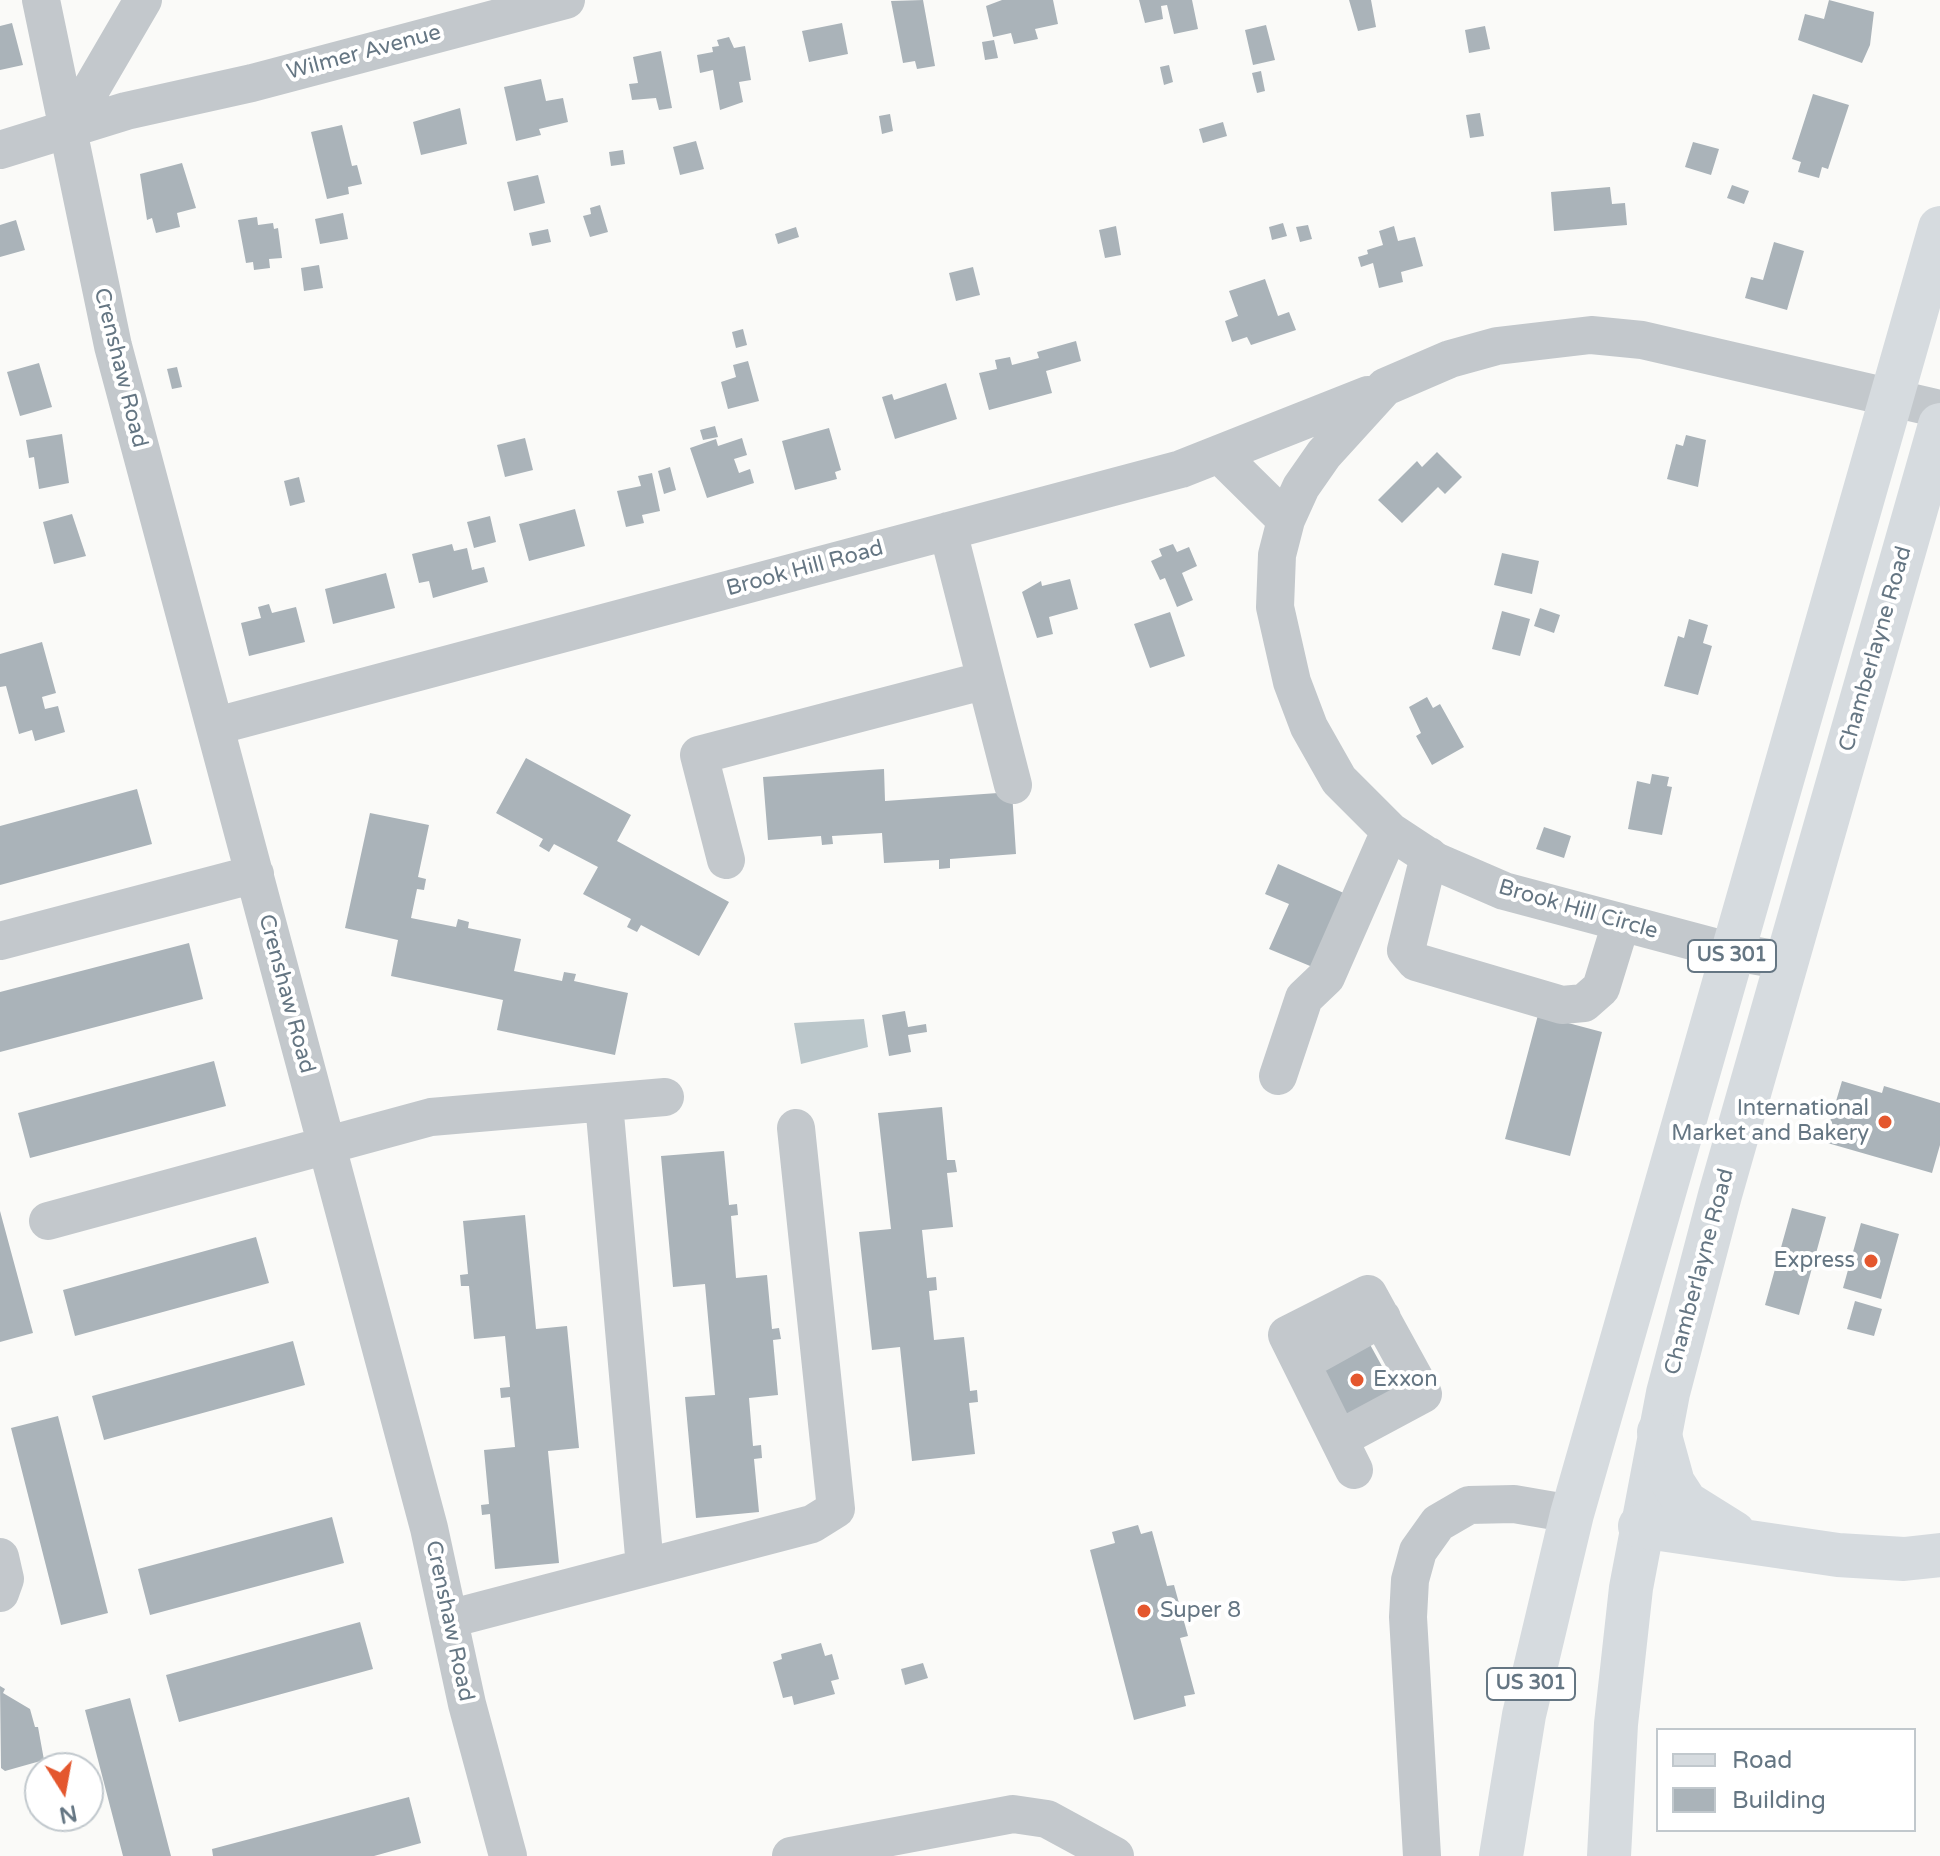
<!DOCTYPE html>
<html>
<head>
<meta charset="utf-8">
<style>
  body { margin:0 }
  #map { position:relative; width:1940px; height:1856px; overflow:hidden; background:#fafaf8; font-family:"Varela Round",sans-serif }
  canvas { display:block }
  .legend { position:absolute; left:1656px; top:1728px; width:260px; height:104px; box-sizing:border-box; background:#fff; border:2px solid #c1c8cd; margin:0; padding:10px 14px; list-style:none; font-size:24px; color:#657683 }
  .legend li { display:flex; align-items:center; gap:16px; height:40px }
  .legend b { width:40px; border:2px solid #c1c8cd }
  .north { position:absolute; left:24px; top:1752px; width:80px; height:80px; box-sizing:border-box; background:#fff; border:2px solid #c1c8cd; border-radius:50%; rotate:169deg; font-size:22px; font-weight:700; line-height:32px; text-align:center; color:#657683 }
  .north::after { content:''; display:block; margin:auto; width:28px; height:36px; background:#e4572e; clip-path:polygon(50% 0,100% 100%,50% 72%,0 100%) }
</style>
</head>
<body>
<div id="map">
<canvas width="1940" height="1856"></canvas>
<ul class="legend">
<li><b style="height:10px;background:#d6dbdf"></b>Road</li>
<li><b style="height:22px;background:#aab3b9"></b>Building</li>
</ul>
<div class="north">N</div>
</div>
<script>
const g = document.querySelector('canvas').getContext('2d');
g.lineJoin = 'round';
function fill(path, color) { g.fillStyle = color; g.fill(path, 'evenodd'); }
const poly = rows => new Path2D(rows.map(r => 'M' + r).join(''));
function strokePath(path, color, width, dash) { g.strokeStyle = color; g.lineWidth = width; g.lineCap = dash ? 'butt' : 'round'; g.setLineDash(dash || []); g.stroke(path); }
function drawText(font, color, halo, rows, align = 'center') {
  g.font = font + ' "Varela Round",sans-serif'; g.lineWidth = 8; g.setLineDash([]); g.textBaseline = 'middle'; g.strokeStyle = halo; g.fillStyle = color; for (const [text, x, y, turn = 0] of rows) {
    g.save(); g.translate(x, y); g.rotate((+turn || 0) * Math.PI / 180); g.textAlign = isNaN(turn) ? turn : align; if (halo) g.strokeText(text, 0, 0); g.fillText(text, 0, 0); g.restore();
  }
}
fill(poly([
  [864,1019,868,1047,801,1064,794,1023]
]), '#bbc7cb');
fill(poly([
  [923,0,935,66,917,69,915,61,903,63,891,1],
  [1002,0,1053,0,1058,24,1035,29,1038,39,1014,44,1011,33,993,37,986,6],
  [1139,0,1192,0,1198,29,1174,34,1167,5,1161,6,1163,19,1145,23],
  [1349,0,1371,0,1376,27,1358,31],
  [1829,0,1874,12,1870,45,1862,63,1798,40,1805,14,1824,19],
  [12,23,23,65,0,70,0,26],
  [842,23,848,54,809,62,802,31],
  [1266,25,1275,60,1253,65,1245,30],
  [1485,26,1490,49,1469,53,1465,30],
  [729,37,734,48,745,46,751,80,739,82,743,102,720,110,713,70,700,73,697,55,713,52,712,47,719,46,717,40],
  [994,40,998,58,985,60,982,42],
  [661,51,672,108,659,110,656,98,632,100,629,84,638,83,633,57],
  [1169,65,1173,82,1164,85,1160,67],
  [1261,71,1265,91,1257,93,1252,73],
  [541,79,546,101,563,98,568,122,539,129,541,135,516,141,504,87],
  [1813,94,1849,105,1828,169,1822,167,1819,178,1798,172,1801,162,1792,159],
  [460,108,467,144,421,155,413,122],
  [1480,113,1484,136,1470,138,1466,115],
  [890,114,893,131,882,134,879,116],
  [1223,122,1227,136,1203,143,1199,129],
  [342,125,352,166,357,165,362,184,348,187,349,194,327,199,311,132],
  [696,141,704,169,680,175,673,147],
  [1693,142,1719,149,1711,175,1685,167],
  [623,150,625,164,611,166,609,152],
  [182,163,196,208,177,213,180,227,156,233,152,218,147,220,140,174],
  [538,175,545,203,514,211,507,182],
  [1732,185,1749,191,1744,204,1727,198],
  [1610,187,1612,204,1625,203,1627,225,1554,231,1551,192],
  [600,205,608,232,590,237,583,216,591,214,590,208],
  [343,213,348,239,320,244,315,219],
  [257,217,258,225,273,223,274,229,278,228,282,258,269,259,270,268,254,270,253,262,246,263,238,220],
  [16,220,25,250,0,257,0,225],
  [1283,223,1287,236,1272,240,1269,227],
  [1308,225,1312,239,1300,242,1296,227],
  [1116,226,1121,255,1105,258,1099,230],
  [1394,226,1398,241,1415,237,1423,266,1401,272,1403,282,1379,288,1373,263,1361,267,1358,257,1368,254,1367,250,1383,245,1379,231],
  [796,227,799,237,778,244,775,234],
  [548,229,551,242,532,246,529,233],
  [1774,242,1804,251,1787,310,1745,298,1751,277,1763,280],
  [319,265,323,288,304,291,301,268],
  [973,267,980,295,956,301,949,273],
  [1265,279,1278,316,1289,312,1296,330,1251,345,1247,337,1232,342,1225,321,1238,316,1229,291],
  [743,329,747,345,736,348,732,332],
  [1076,341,1081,361,1046,371,1052,393,989,410,979,373,997,369,995,360,1010,357,1012,365,1039,358,1037,352],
  [748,361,759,401,728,409,721,382,736,377,733,365],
  [39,363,52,407,20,416,7,372],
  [177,367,182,387,172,389,167,369],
  [946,383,957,419,895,439,882,397,892,394,894,400],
  [715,426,718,437,703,440,700,430],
  [829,428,841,470,835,472,837,479,795,490,782,441],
  [62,434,69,483,39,489,34,457,29,458,26,440],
  [1686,435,1706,440,1698,487,1667,479,1676,444,1683,446],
  [525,438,533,470,505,477,497,445],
  [742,438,747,455,734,459,739,473,750,469,754,483,707,498,690,448,716,439,718,446],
  [1437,452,1462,477,1445,494,1438,487,1402,523,1378,500,1417,461,1422,467],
  [670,467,676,490,664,494,658,471],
  [652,473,660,511,642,515,644,523,626,527,617,491,641,486,638,476],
  [299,477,305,502,290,506,284,481],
  [575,509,585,546,529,561,519,524],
  [72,514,86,556,54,564,43,522],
  [490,516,496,542,474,548,467,522],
  [452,544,454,551,467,548,472,570,484,567,488,582,433,598,429,581,419,583,412,554],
  [1173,544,1177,552,1189,547,1197,566,1182,573,1193,600,1177,607,1165,578,1160,580,1151,561,1162,556,1159,549],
  [1502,553,1539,561,1532,594,1494,585],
  [386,573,395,608,333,624,325,589],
  [1070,579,1078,609,1049,617,1053,634,1037,638,1022,592,1041,581,1042,586],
  [269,604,272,613,296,607,305,642,249,656,241,623,261,618,258,607],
  [1540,608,1560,615,1554,633,1534,626],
  [1502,611,1530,619,1520,656,1492,649],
  [1170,612,1185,656,1150,668,1134,624],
  [1689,619,1708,625,1703,643,1712,646,1698,695,1664,686,1678,636,1684,638],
  [42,642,56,693,42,697,45,709,58,706,65,732,35,741,32,730,19,734,6,686,0,687,0,654],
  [1427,697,1433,708,1440,704,1464,747,1432,765,1416,736,1421,733,1409,707],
  [526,758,631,815,617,841,729,902,699,956,641,925,637,932,627,927,631,919,583,894,598,867,554,844,549,852,539,846,543,839,496,813],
  [884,769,885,801,1012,792,1016,854,950,859,950,868,939,869,939,860,884,863,882,833,832,836,833,844,822,845,821,836,768,840,763,777],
  [1652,774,1669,777,1667,786,1672,787,1662,835,1628,829,1637,781,1650,784],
  [137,789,152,844,0,885,0,826],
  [370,813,429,825,418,877,426,879,424,890,417,889,411,918,456,927,458,919,469,922,468,928,521,939,514,971,562,981,564,972,576,974,574,981,628,993,615,1055,497,1030,503,1000,391,976,398,940,345,928],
  [1544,827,1571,836,1564,858,1536,849],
  [1278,864,1346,894,1315,968,1269,949,1289,904,1265,894],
  [189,943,203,999,0,1052,0,992],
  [905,1011,908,1027,926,1024,927,1032,908,1035,911,1052,889,1056,882,1015],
  [1538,1015,1602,1032,1570,1156,1505,1139],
  [214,1061,226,1106,30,1158,18,1113],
  [1842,1081,1882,1093,1884,1086,1940,1103,1940,1145,1932,1173,1824,1142],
  [942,1107,947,1160,955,1160,957,1172,947,1173,953,1227,922,1230,927,1278,936,1277,937,1290,929,1291,934,1340,964,1337,970,1391,977,1390,978,1402,969,1403,975,1454,912,1461,900,1347,872,1350,859,1232,891,1229,878,1113],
  [724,1151,729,1205,737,1204,738,1215,731,1216,736,1278,767,1275,772,1329,779,1328,781,1339,773,1340,778,1395,749,1398,753,1446,761,1445,762,1458,754,1459,759,1512,696,1518,685,1397,715,1395,705,1284,673,1287,661,1156],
  [1792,1208,1826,1217,1799,1315,1765,1305],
  [0,1211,33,1333,0,1342],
  [525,1215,536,1329,567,1326,579,1448,548,1451,559,1563,495,1569,490,1514,482,1515,481,1505,489,1504,484,1450,515,1447,510,1397,501,1398,500,1388,510,1387,505,1336,474,1339,469,1286,461,1286,460,1275,468,1274,463,1221],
  [1861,1223,1899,1234,1881,1299,1843,1288],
  [256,1237,269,1283,75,1336,63,1290],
  [1855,1301,1882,1309,1874,1336,1847,1329],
  [1351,1310,1411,1419,1360,1447,1301,1338],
  [293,1341,305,1385,104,1440,92,1396],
  [58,1416,108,1613,61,1625,11,1428],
  [332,1517,344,1563,150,1615,138,1569],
  [1138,1525,1141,1534,1152,1531,1167,1586,1174,1585,1188,1636,1180,1638,1195,1694,1184,1696,1186,1706,1134,1720,1090,1550,1115,1543,1112,1532],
  [360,1622,373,1669,179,1722,166,1675],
  [821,1643,825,1656,832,1654,839,1679,831,1681,835,1694,794,1705,792,1696,783,1698,773,1662,782,1659,781,1654],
  [923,1663,928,1678,905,1685,901,1669],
  [0,1686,5,1689,3,1693,30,1709,35,1727,38,1727,44,1760,5,1771,1,1768],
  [130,1698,171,1856,123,1856,85,1710],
  [409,1797,421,1843,374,1856,213,1856,212,1849]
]), '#aab3b9');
strokePath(poly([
  [41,0,113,346,429,1528,467,1704,508,1856],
  [66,132,143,0],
  [0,150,126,111,252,83,566,0],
  [1219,454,1286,520],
  [986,680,1013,785],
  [216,726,1181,469,1368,395],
  [1429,856,1406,950,1416,962,1562,1005,1584,1003,1601,988,1621,923],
  [726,860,699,755,986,680,948,531],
  [0,941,255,874],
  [1787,961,1733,952,1504,891,1437,862,1390,831,1339,780,1309,727,1292,682,1275,607,1277,555,1286,520,1301,487,1324,454,1385,387,1450,359,1497,346,1591,335,1642,340,1940,409],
  [1278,1076,1304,998,1326,977,1390,831],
  [604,1103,645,1567],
  [48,1221,431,1117,665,1097],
  [1301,1363,1382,1318],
  [1339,1439,1423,1394,1368,1294,1287,1335,1354,1470],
  [0,1557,5,1579,0,1593],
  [449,1619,812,1524,836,1509,796,1128],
  [791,1856,1013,1814,1047,1819,1115,1856],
  [1422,1856,1408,1617,1410,1580,1418,1551,1438,1523,1469,1505,1514,1504,1572,1514]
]), '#c3c8cc', 38);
strokePath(poly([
  [1501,1856,1524,1715,1572,1514,1940,228],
  [1609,1856,1616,1724,1631,1588,1668,1393,1720,1195,1940,425]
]), '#d6dbdf', 44);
strokePath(poly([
  [1659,1432,1673,1483,1686,1503,1734,1533],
  [1640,1526,1838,1555,1904,1559,1940,1555]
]), '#d6dbdf', 44);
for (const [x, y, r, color] of [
  [1885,1122,8,"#e4572e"],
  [1871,1261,8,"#e4572e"],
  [1357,1380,8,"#e4572e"],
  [1144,1611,8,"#e4572e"]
]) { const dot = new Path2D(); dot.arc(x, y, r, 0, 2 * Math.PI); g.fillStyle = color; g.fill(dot); strokePath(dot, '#fff', 3); }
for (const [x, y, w] of [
  [1732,956,88],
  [1531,1684,88]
]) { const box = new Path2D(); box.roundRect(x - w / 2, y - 16, w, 32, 6); g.fillStyle = '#fff'; g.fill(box); strokePath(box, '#657683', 2); }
drawText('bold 20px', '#657683', null, [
  ["US 301",1732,956],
  ["US 301",1531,1684]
]);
drawText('22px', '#657683', '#fff', [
  ["Wilmer Avenue",364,53,-15],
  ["Crenshaw Road",120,368,76],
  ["Brook Hill Road",805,569,-15],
  ["Chamberlayne Road",1876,649,-74],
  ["Brook Hill Circle",1578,910,16],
  ["Crenshaw Road",286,994,75],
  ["Chamberlayne Road",1700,1272,-75],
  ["Crenshaw Road",449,1621,78]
]);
drawText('22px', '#657683', '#fff', [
  ["International",1869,1109],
  ["Market and Bakery",1869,1134],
  ["Express",1855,1261],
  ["Exxon",1373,1380,"left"],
  ["Super 8",1160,1611,"left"]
], 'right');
</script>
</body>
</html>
